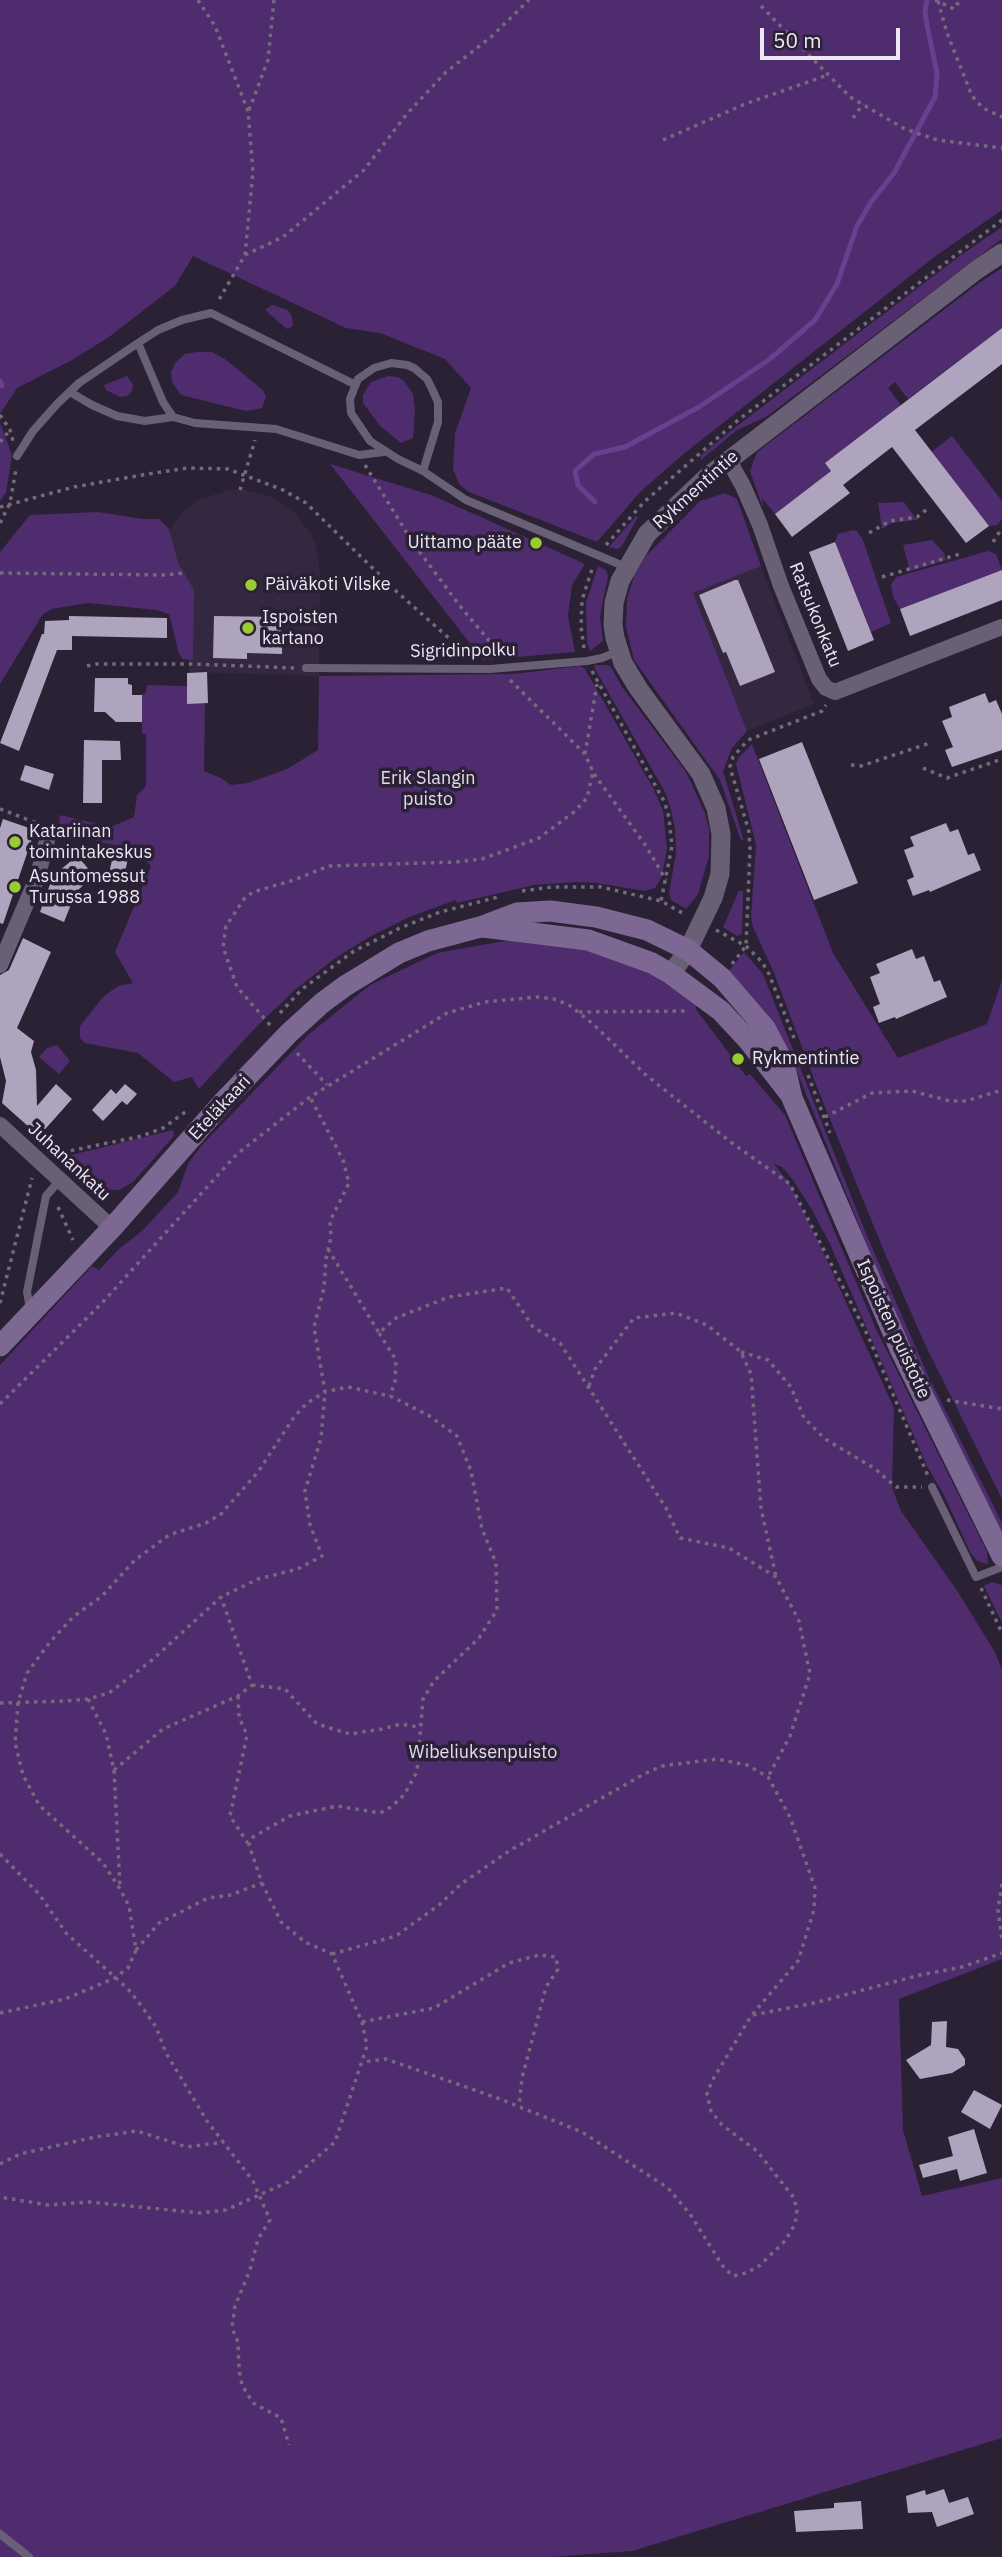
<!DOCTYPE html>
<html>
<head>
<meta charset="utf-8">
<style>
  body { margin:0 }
  #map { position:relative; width:1002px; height:2557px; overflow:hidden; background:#2a2134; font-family:"IBM Plex Sans",sans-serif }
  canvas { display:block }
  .scale { position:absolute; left:760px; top:28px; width:140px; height:32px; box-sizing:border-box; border:4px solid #ede7f4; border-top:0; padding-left:9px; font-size:21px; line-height:24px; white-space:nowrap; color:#ede7f4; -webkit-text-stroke:5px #2a2134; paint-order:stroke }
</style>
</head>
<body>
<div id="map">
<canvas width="1002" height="2557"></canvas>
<div class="scale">50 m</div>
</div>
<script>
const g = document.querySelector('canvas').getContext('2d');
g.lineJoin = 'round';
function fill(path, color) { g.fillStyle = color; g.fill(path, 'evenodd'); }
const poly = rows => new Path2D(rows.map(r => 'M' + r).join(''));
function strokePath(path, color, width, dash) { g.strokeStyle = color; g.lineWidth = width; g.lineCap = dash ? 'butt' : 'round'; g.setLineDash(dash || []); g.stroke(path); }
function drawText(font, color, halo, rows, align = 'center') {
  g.font = font + ' "IBM Plex Sans",sans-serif'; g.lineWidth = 7; g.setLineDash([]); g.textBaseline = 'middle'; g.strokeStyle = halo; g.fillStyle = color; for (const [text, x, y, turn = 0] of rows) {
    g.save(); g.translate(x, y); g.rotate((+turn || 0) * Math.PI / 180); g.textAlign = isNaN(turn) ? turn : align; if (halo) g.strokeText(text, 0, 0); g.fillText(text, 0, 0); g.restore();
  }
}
fill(poly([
  [230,490,245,490,273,497,295,513,311,534,316,546,320,572,319,676,189,672,187,599,163,542,178,517,188,507,200,499],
  [761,566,814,704,747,731,692,592]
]), '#342841');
fill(poly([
  [0,0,1002,0,1002,210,937,255,686,452,640,492,597,542,469,492,459,484,453,469,455,433,471,388,445,359,380,333,346,328,193,256,175,286,109,337,74,359,17,388,0,414],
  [1002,227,1002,239,766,417,737,430,701,460,700,456,737,426,961,255],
  [1002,268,1002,328,908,399,895,382,888,388,901,405,831,471,775,514,762,498,763,508,750,471,757,452,979,283],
  [272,305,288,310,292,317,293,326,287,329,265,310],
  [197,352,212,352,225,359,263,390,266,397,262,408,246,411,181,395,172,382,171,372,175,363,185,354],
  [127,376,133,385,132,391,127,396,120,397,106,390,104,385],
  [388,376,398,377,404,381,413,394,415,411,413,438,401,443,380,426,363,403,363,395,371,382],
  [0,423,12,455,6,493,0,501],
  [952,436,1002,501,1002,519,997,525,989,526,931,452],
  [330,464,434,496,585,564,572,585,568,616,575,652,483,660],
  [725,493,737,499,761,566,693,593,747,731,732,748,723,771,744,841,740,838,720,780,634,660,626,627,627,599,634,576,646,556,700,501],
  [904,502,917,520,892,523,882,529,878,503],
  [98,512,142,519,159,519,169,529,178,563,194,590,193,660,183,659,179,654,169,614,156,610,88,603,52,609,43,614,0,684,0,552,30,515],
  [636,516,638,517,622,546,618,549,609,547],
  [853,530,857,531,863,540,891,623,871,632,835,542,838,534],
  [932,540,944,553,946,560,910,571,903,545],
  [988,551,996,554,1002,570,900,609,893,597,891,585,896,577],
  [598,566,606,570,608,576,600,616,603,641,590,651,587,642,586,603],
  [607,665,611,667,622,687,686,772,705,813,709,829,709,856,698,894,686,909,671,900,669,893,676,853,675,829,670,806,665,792,595,669,595,665],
  [580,666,585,669,653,788,663,810,667,848,662,876,655,888,645,891,597,883,576,882,534,885,457,903,456,900,409,917,371,936,334,959,296,989,258,1025,199,1089,192,1077,174,1082,138,1053,85,1043,80,1038,80,1026,103,997,118,986,133,983,115,952,151,866,134,850,58,832,60,815,111,827,134,817,137,795,146,786,146,734,142,734,142,695,146,692,147,685,187,686,187,703,205,703,204,771,221,778,231,785,248,783,287,769,318,750,319,676,513,674],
  [752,744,833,953,898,1058,987,1024,1002,980,1002,1499,925,1344,886,1256,817,1087,774,973,753,927,751,917,756,845,736,764,739,757],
  [739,891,743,891,742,934,737,936,723,927],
  [521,938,550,940,636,962,698,1005,695,1008,746,1076,750,1074,785,1115,876,1329,987,1552,988,1564,977,1561,970,1552,945,1497,927,1466,830,1244,811,1208,793,1180,782,1167,774,1164,790,1184,824,1254,894,1408,892,1488,901,1511,958,1592,995,1652,1002,1669,1002,1959,899,1999,903,2130,922,2196,1002,2178,1002,2438,632,2551,550,2557,0,2557,0,1365,92,1266,99,1270,120,1248,142,1231,178,1192,188,1164,201,1146,308,1035,370,985,437,953],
  [744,952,763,974,867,1236,930,1380,1002,1523,1002,1535,894,1312,798,1074,785,1049,728,972],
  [57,1045,70,1061,59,1074,39,1057,47,1048],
  [173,1130,174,1136,133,1182,119,1190,107,1190,97,1187,63,1157],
  [992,1582,1002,1585,1002,1623,984,1586]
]), '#4f2c6e');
strokePath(poly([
  [0,381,2,386],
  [595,502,578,485,575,471,594,454,625,447,699,407,770,359,815,320,837,284,857,226,871,202,894,173,935,97,937,73,927,25,925,12,927,0]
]), '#693f8f', 5);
fill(poly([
  [1002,328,1002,364,915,430,989,526,966,543,892,447,843,485,850,493,792,537,775,514,831,471,825,463],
  [835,542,874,640,848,651,809,552],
  [1002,570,1002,600,910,636,900,609],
  [735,580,738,580,775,672,740,686,726,652,723,653,699,595],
  [69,616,167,618,167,638,72,636,72,650,57,650,19,751,0,743,42,634,44,634,45,621,69,620],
  [214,616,282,617,282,654,247,653,247,659,213,658],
  [207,672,208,703,187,704,187,673],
  [95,678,128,678,128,684,132,685,132,695,142,695,142,722,116,722,105,712,94,712],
  [985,693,989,703,996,700,1002,714,1002,750,952,767,945,750,953,747,942,721,952,717,949,707],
  [84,740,120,741,121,760,102,760,102,803,83,803],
  [802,742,858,883,814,900,759,759],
  [25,765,54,774,49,790,20,780],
  [3,819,35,830,3,924,0,923,0,828],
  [946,823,950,832,958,829,968,855,974,853,981,870,930,892,929,890,913,896,907,880,914,877,904,850,914,846,910,837],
  [114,851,129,854,123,881,108,878],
  [77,856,94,875,76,892,64,922,40,912,53,876],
  [23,938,51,952,17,1028,34,1041,31,1052,36,1070,37,1106,56,1084,72,1099,39,1136,2,1103,6,1081,0,1057,0,975,9,970],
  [912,949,916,959,924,956,934,982,940,980,947,997,896,1019,895,1017,879,1023,873,1007,880,1004,870,977,880,973,876,964],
  [125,1084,137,1094,127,1105,122,1101,103,1121,92,1110,111,1089,116,1094],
  [947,2021,946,2047,958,2049,965,2059,965,2065,952,2073,920,2079,906,2060,931,2045,932,2022],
  [974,2090,1002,2105,990,2129,961,2112],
  [974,2129,987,2173,960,2181,957,2169,923,2178,919,2165,953,2156,948,2137],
  [944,2489,949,2503,968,2497,974,2514,937,2527,932,2512,908,2513,906,2496,925,2490,926,2495],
  [861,2501,863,2529,796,2532,794,2511,834,2508,834,2503]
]), '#afa4bd');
strokePath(poly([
  [198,0,215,26,248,111,253,172,245,255,217,303],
  [935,0,954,9,960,0],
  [938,1,947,33,972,96,983,108,1002,117],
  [761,6,850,97,905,129,937,140,1002,148],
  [249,110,268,60,274,0],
  [853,118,863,104],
  [663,140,745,104,828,75],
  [245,255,283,237,364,170,406,115,446,72,491,37,529,0],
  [0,415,10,430,13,441],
  [0,442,10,430],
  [365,465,413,543,460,606,501,655],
  [240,490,255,440],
  [0,507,74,487,142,475,187,468,228,469,283,490,306,503,396,591,470,657],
  [0,523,10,503,16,469],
  [869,533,890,521,917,517,926,510],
  [993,542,1002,528],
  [606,545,644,502,737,421,1002,220],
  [0,573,165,575,184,573],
  [882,577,960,554],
  [584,648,581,627,582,600,593,566],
  [87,666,97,664,193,664,294,668],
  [592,671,665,803,669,818,672,846,661,901],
  [585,754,597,684],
  [851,765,861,766,930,743],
  [923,768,947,778,1002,759],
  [594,774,646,846,666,880],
  [0,809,37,823],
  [522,891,552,887,601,887,661,901,684,914],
  [716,930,746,946,762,962,769,974,794,1038],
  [732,964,746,946,750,849,749,832,730,767,733,757,748,740,822,711,826,705],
  [579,1012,687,1011],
  [280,1013,302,989,354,951,400,928,440,912,498,897],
  [270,1025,237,987,223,947,226,926,244,899,253,892,294,880,329,866,456,862,482,859,539,838,574,812,587,798,593,772,585,754,510,680],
  [297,1053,327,1085],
  [808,1075,830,1133],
  [825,1117,872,1093,912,1091,950,1101,966,1101,1002,1090],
  [55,1156,59,1153,142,1136,163,1128,188,1110],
  [58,1207,73,1240],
  [328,1249,379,1333,396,1318,449,1297,507,1288,533,1327,560,1343,666,1508,680,1538,729,1548,776,1577,799,1621,810,1674,790,1736,768,1777],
  [0,1303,32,1178],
  [379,1333,396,1360,395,1381,390,1396],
  [741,1352,768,1360,791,1387,804,1418,825,1439,874,1468,896,1487,922,1487],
  [589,1386,595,1369,634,1318,676,1313,707,1325,741,1352,751,1374,761,1508,776,1577],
  [947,1400,1002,1409],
  [0,1404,102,1303,237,1154,310,1097,447,1013,485,1002,537,997,554,999,569,1005,593,1024,647,1076,732,1143,790,1184,868,1336,928,1476],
  [981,1588,1002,1633],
  [252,1685,285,1689,317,1724,350,1734,382,1729,401,1724,419,1727],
  [238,1696,239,1717,247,1735,230,1816,249,1845],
  [88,1699,106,1734,114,1770,120,1887],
  [0,1703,65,1701,88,1699,109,1693,152,1660,221,1597,258,1579,298,1569,322,1556,310,1525,305,1491,321,1438,325,1392,314,1327,324,1288,326,1259,331,1237,330,1221,349,1183,343,1160,310,1097],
  [114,1770,163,1729,238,1696,252,1685,221,1597],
  [0,1854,39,1894,66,1933,128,1989,140,2004,156,2027,166,2053,207,2121,253,2181,270,2220,258,2239,250,2270,235,2306,232,2328,238,2342,239,2369,242,2385,253,2403,281,2418,289,2445],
  [1002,1884,998,1910,1002,1940],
  [136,1950,159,1923,208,1898,230,1895,262,1883],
  [332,1954,396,1936,439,1905,461,1884,509,1851,644,1774,662,1766,717,1759,747,1765,768,1777,790,1817,815,1888,814,1910,798,1961,751,2016,712,2081,707,2094,711,2111,722,2125,757,2151,794,2198,797,2210,795,2224,785,2241,759,2266,746,2273,733,2276,724,2268,690,2214,668,2188,582,2132,500,2099,386,2059,362,2062],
  [0,2013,65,1999,115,1978,128,1968,136,1950,129,1906,120,1889,103,1863,39,1805,23,1775,15,1743,18,1703,27,1673,50,1642,73,1617,102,1596,135,1560,169,1535,206,1523,221,1514,258,1472,294,1417,307,1403,325,1392,348,1387,390,1396,428,1415,457,1436,471,1471,482,1529,496,1563,497,1610,479,1638,434,1681,423,1699,417,1772,404,1795,391,1807,380,1813,337,1806,290,1816,253,1837,249,1845,262,1883,281,1922,305,1942,332,1954,362,2022,367,2046,335,2142,288,2182,226,2210,201,2213,89,2202,48,2205,0,2197],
  [753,2015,814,2003,920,1975,962,1967,1002,1953],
  [362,2022,434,2008,509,1963,539,1955,556,1957,558,1969,546,1987,522,2078,519,2106],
  [0,2164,20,2154,95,2137,137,2131,187,2147,224,2142]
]), '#736b7c', 3.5, [3.5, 5]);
strokePath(poly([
  [70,392,92,405,117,416,145,421,173,417,195,423,276,429,359,455,384,452],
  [173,417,163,402,138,343,158,330,182,320,211,313,354,384],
  [17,456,33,431,57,404,79,383,138,343],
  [423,471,438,422,438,402,432,389,427,379,414,368,407,365,391,363,374,368,358,379,350,399,351,413,370,441,398,459,423,471,466,500,626,567],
  [306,668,490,669,587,661,602,658,619,651],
  [30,1309,27,1292,46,1196,60,1180],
  [932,1487,976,1577,1002,1567],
  [0,2534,29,2557]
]), '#6a6076', 8);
strokePath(poly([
  [728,459,743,486,760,525,781,586,819,679,826,688,835,692,1002,627],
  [0,965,37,878,49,833],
  [0,1125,112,1228]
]), '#6a6076', 16);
strokePath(poly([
  [671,974,688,950,713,898,720,874,721,834,716,808,701,774,638,688,623,663,615,638,613,625,614,603,620,581,647,534,707,477,978,269,1002,253]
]), '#6a6076', 19);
strokePath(poly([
  [483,927,588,940,652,963,671,974,721,1011,748,1040,790,1094],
  [0,1346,112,1228,224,1101,289,1033,322,1003,345,986,399,953,428,941,480,927,517,913,550,911,596,917,647,930,688,950,722,978,765,1028,784,1064,792,1098,901,1351,1002,1556]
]), '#7c6892', 21);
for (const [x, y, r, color] of [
  [536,543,7,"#9bcb33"],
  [251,585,7,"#9bcb33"],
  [248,628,7,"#9bcb33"],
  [15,842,7,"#9bcb33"],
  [15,887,7,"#9bcb33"],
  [738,1059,7,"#9bcb33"]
]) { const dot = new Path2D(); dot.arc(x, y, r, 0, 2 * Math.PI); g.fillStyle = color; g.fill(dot); strokePath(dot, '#2a2134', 2.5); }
drawText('18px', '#ede7f4', '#2a2134', [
  ["Rykmentintie",696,490,-42],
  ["Ratsukonkatu",815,615,68],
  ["Sigridinpolku",463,651,-1],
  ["Eteläkaari",220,1108,-47],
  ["Juhanankatu",69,1162,43],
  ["Ispoisten puistotie",893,1329,65]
]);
drawText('18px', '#ede7f4', '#2a2134', [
  ["Uittamo pääte",522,543,"right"],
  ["Päiväkoti Vilske",265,585],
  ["Ispoisten",262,618],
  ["kartano",262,639],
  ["Katariinan",29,832],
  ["toimintakeskus",29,853],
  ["Asuntomessut",29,877],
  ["Turussa 1988",29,898],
  ["Rykmentintie",752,1059]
], 'left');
drawText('18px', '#e4daf0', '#2a2134', [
  ["Erik Slangin",428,779],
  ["puisto",428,800],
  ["Wibeliuksenpuisto",483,1753]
]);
</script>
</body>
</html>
